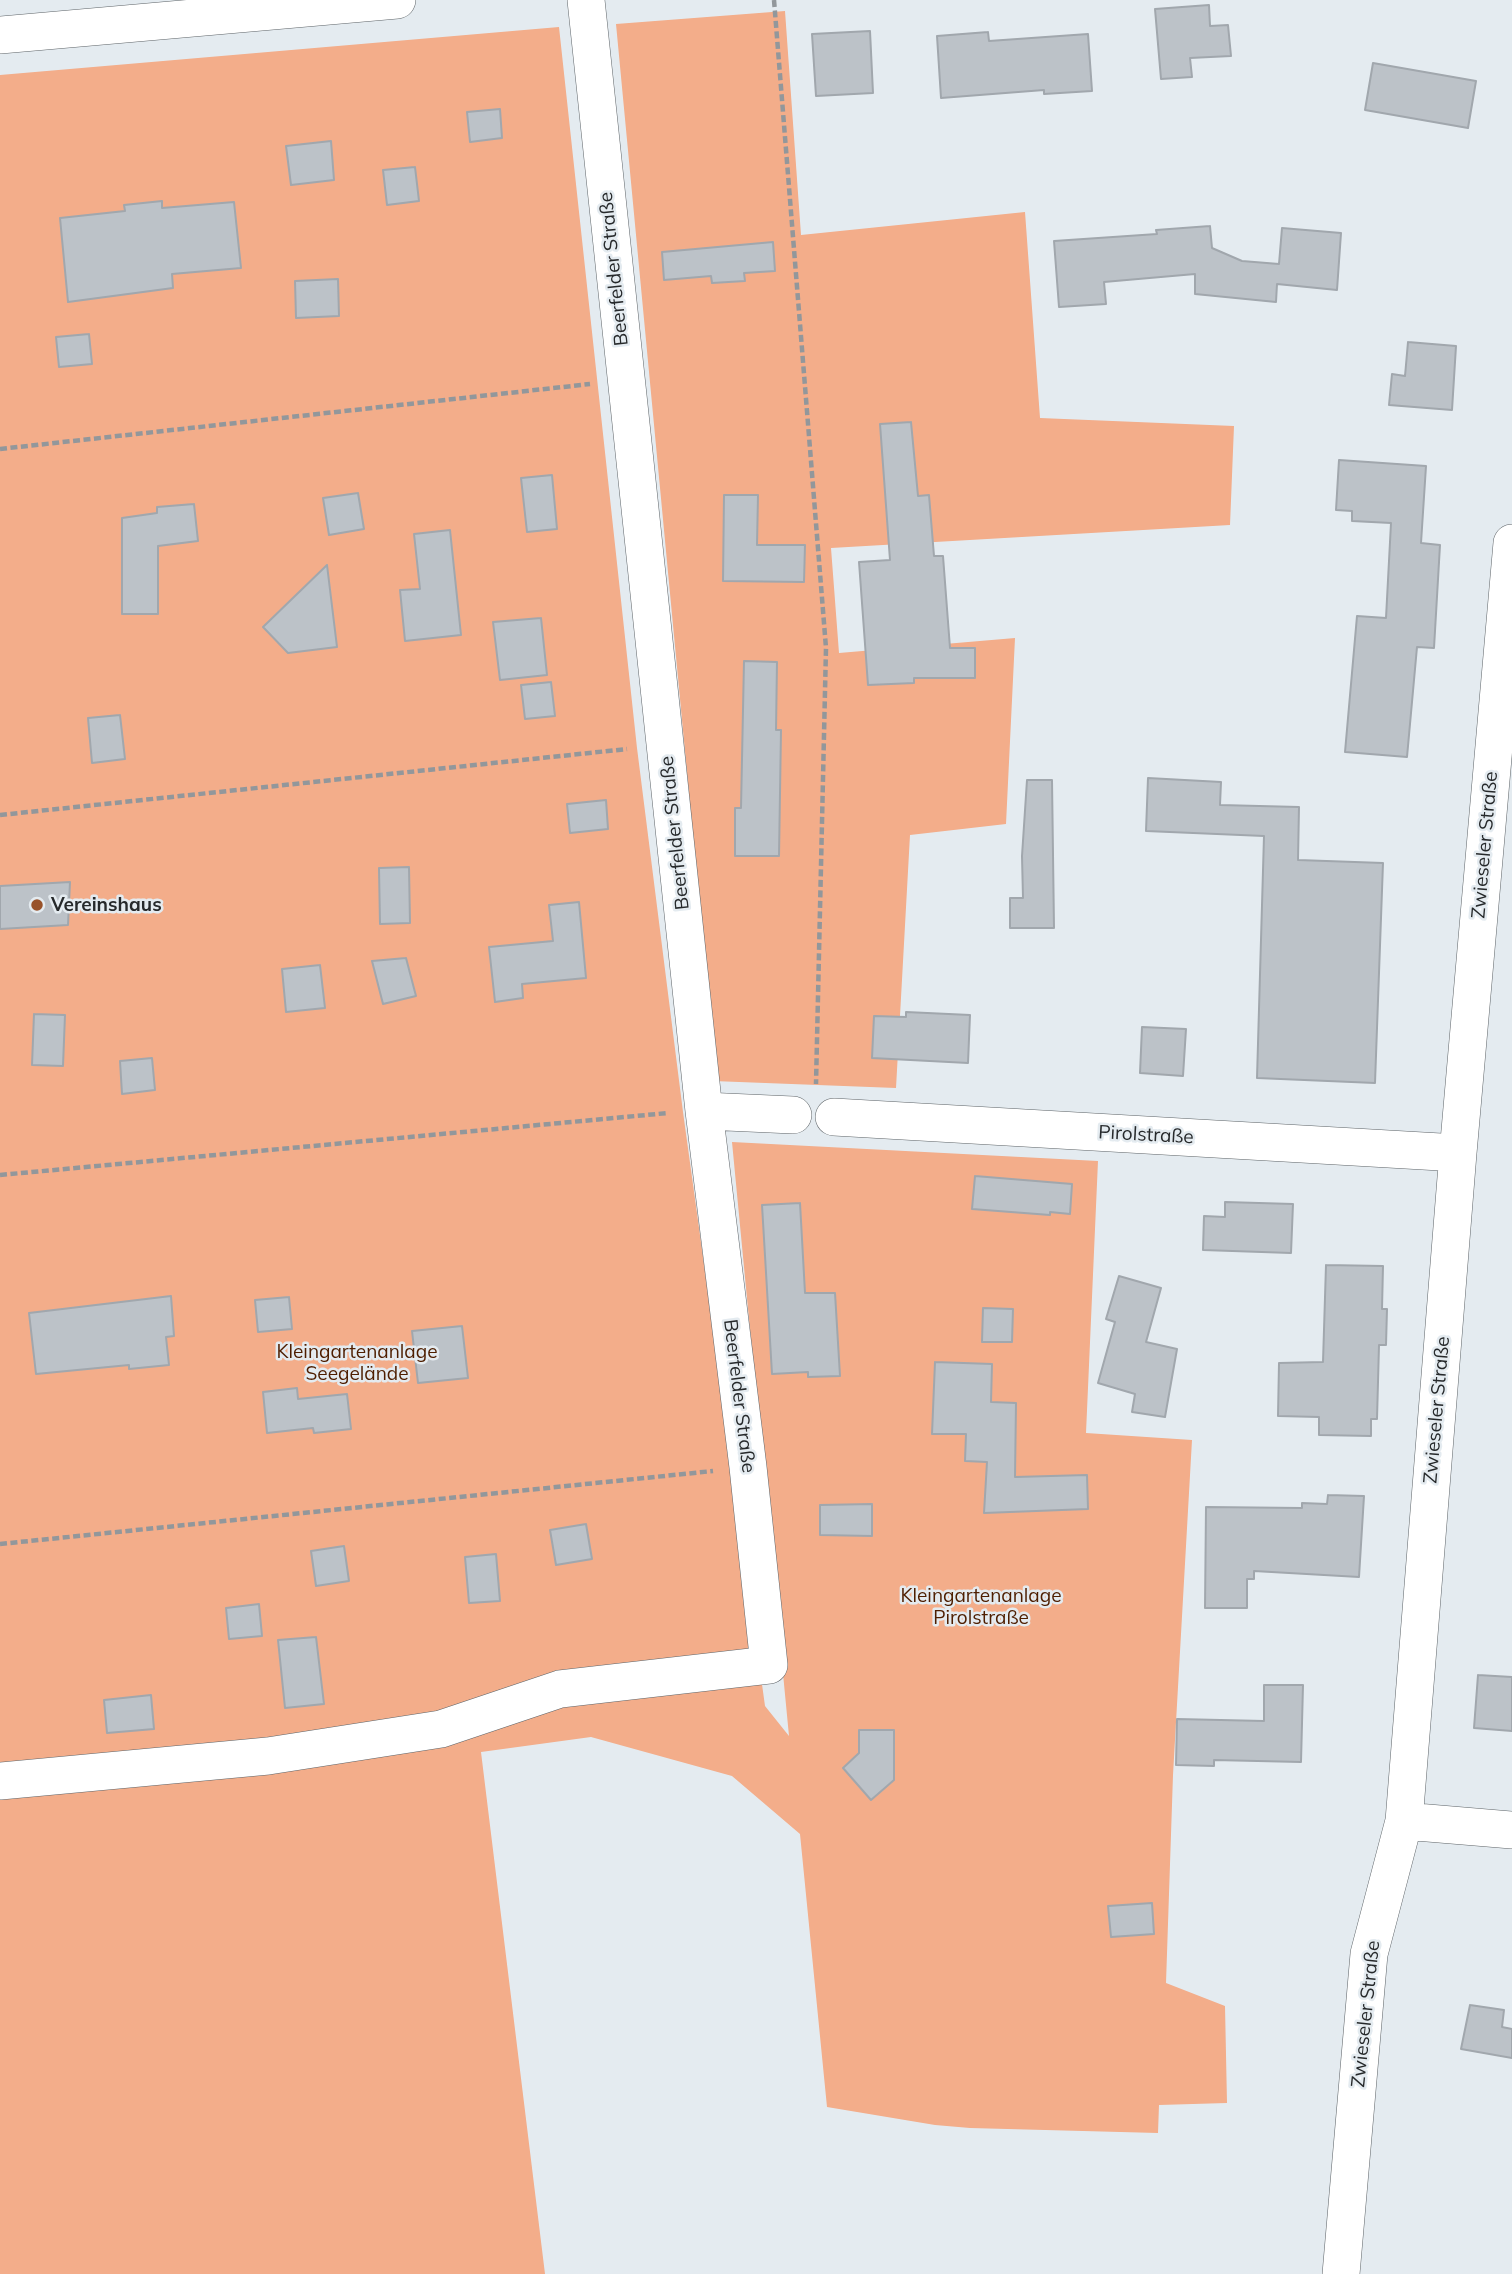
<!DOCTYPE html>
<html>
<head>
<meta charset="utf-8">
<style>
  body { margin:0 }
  canvas { display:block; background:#e4ebf0 }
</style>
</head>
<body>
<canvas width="1512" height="2274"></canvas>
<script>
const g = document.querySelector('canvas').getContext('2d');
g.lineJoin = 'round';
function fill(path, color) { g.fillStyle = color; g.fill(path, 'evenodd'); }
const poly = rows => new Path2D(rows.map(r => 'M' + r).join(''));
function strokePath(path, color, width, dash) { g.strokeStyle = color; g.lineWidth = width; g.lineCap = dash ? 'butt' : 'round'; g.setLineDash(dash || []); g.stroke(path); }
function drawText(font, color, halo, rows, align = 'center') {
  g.font = font + ' Mulish,sans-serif'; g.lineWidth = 5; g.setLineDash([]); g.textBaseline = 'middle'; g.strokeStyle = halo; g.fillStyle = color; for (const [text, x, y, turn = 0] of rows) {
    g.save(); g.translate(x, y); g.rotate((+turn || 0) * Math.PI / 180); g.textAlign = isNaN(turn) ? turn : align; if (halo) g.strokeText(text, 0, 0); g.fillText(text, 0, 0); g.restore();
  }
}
fill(poly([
  [785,11,801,235,1025,212,1040,418,1234,426,1230,525,831,548,839,653,1015,638,1006,824,910,835,896,1088,713,1081,688,783,616,24],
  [559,27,637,748,683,1112,765,1706,789,1736,732,1142,1098,1161,1086,1433,1192,1440,1173,1775,1166,1983,1225,2006,1227,2103,1159,2105,1158,2133,970,2128,935,2125,827,2107,800,1834,732,1776,591,1737,481,1752,545,2274,0,2274,0,75]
]), '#f3ad8a');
const building = poly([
  [1209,5,1210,26,1228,25,1231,56,1190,58,1192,77,1161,79,1155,9,1209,5],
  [870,31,873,93,816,96,812,34,870,31],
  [988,32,989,41,1088,34,1092,91,1044,94,1044,90,941,98,937,36,988,32],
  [1373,63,1476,81,1468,128,1365,110,1373,63],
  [500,109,502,138,470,142,467,112,500,109],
  [331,141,334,180,291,185,286,146,331,141],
  [415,167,419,201,387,205,383,170,415,167],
  [162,201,162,208,234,202,241,268,172,274,173,288,68,302,60,218,125,211,124,205,162,201],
  [1210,226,1212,248,1242,261,1279,264,1282,228,1341,233,1337,290,1277,284,1276,302,1195,294,1195,274,1104,282,1106,304,1059,307,1054,241,1157,234,1156,230,1210,226],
  [773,242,775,271,744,273,745,281,712,283,711,276,664,280,662,252,773,242],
  [338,279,339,316,296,318,295,281,338,279],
  [89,334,92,364,59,367,56,337,89,334],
  [1408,342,1456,346,1452,410,1389,405,1392,374,1405,376,1408,342],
  [911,422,918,496,929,495,934,556,943,556,950,648,975,648,975,678,914,678,914,683,868,685,859,562,890,560,880,424,911,422],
  [1339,460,1426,466,1421,543,1440,545,1434,648,1417,647,1407,757,1345,752,1357,616,1386,618,1391,523,1352,521,1352,511,1336,510,1339,460],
  [552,475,557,529,527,532,521,478,552,475],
  [358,493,364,529,329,535,323,498,358,493],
  [724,495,758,495,757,545,805,545,804,582,723,581,724,495],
  [194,504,198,541,158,546,158,614,122,614,122,518,157,513,157,507,194,504],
  [450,530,461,635,405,641,400,590,420,589,414,534,450,530],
  [327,565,337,647,288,653,263,627,327,565],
  [541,618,547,675,500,680,493,622,541,618],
  [744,661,777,662,776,730,781,730,779,856,735,856,735,808,741,808,744,661],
  [551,682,555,716,525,719,521,685,551,682],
  [120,715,125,759,92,763,88,718,120,715],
  [1148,778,1221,782,1220,805,1299,807,1298,860,1383,863,1375,1083,1257,1078,1264,836,1146,831,1148,778],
  [1027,780,1052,780,1054,928,1010,928,1010,898,1023,898,1022,856,1027,780],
  [606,800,608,829,570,833,567,804,606,800],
  [409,867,410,923,380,924,379,868,409,867],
  [70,882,68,925,0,929,0,886,70,882],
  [579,902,586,978,522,984,523,998,495,1002,489,947,553,941,549,905,579,902],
  [406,958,416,996,383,1004,372,961,406,958],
  [320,965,325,1008,286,1012,282,969,320,965],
  [906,1012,970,1015,968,1063,872,1058,874,1016,906,1017,906,1012],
  [34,1014,65,1015,63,1066,32,1065,34,1014],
  [1142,1027,1186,1029,1183,1076,1140,1073,1142,1027],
  [152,1058,155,1090,122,1094,120,1061,152,1058],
  [975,1176,1072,1184,1070,1214,1050,1212,1050,1215,972,1209,975,1176],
  [1225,1202,1293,1204,1291,1253,1203,1250,1204,1216,1225,1217,1225,1202],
  [800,1203,805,1293,835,1293,840,1376,808,1377,808,1372,772,1374,762,1205,800,1203],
  [1326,1265,1383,1266,1382,1309,1387,1309,1386,1345,1379,1345,1377,1419,1371,1419,1371,1436,1319,1435,1319,1417,1278,1416,1279,1363,1323,1362,1326,1265],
  [1119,1276,1161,1288,1146,1342,1177,1349,1165,1417,1132,1412,1135,1394,1098,1383,1115,1322,1106,1319,1119,1276],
  [171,1296,174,1336,166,1337,169,1365,129,1369,129,1365,36,1374,29,1313,171,1296],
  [289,1297,292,1329,258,1332,255,1300,289,1297],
  [983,1308,1013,1309,1012,1342,982,1342,983,1308],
  [462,1326,468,1378,418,1383,412,1331,462,1326],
  [935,1362,992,1364,991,1402,1016,1403,1015,1477,1087,1475,1088,1509,984,1513,987,1462,965,1461,966,1434,932,1434,935,1362],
  [297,1388,298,1399,347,1394,351,1429,314,1433,313,1428,267,1433,263,1392,297,1388],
  [1328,1495,1364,1496,1359,1577,1254,1571,1254,1579,1247,1579,1247,1608,1205,1608,1206,1507,1302,1508,1302,1503,1327,1504,1328,1495],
  [872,1504,872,1536,820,1535,820,1505,872,1504],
  [586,1524,592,1559,556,1565,550,1530,586,1524],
  [344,1546,349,1581,316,1586,311,1551,344,1546],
  [496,1554,500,1601,469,1603,465,1557,496,1554],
  [259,1604,262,1636,229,1639,226,1608,259,1604],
  [316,1637,324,1704,285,1708,278,1640,316,1637],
  [1478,1675,1512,1677,1512,1731,1474,1728,1478,1675],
  [1264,1685,1303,1685,1301,1762,1214,1760,1214,1766,1176,1765,1177,1719,1264,1721,1264,1685],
  [151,1695,154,1729,107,1733,104,1700,151,1695],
  [859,1730,894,1730,894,1780,871,1800,843,1768,859,1753,859,1730],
  [1152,1903,1154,1934,1111,1937,1108,1906,1152,1903],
  [1470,2005,1504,2010,1502,2027,1512,2029,1512,2058,1461,2049,1470,2005]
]);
fill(building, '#bcc2c8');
strokePath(building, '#a1a7ad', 2);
const minor = poly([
  [0,35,397,0],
  [704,1111,793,1115],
  [834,1117,1458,1153],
  [0,1781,268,1756,441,1729,560,1689,769,1665,748,1467,704,1111,586,0],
  [1404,1821,1512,1830],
  [1341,2274,1369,1954,1404,1821,1458,1153,1512,543]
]);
strokePath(minor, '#5e6468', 38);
strokePath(poly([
  [774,0,826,648,816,1084],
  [0,449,590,384],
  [0,815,627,749],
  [0,1175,668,1113],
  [0,1544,713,1471]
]), '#92979b', 4.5, [7, 3.5]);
strokePath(minor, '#fff', 37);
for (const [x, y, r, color] of [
  [37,905,7,"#98522a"]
]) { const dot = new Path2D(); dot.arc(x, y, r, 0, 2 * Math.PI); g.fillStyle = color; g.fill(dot); strokePath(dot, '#e4ebf0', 2.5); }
drawText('19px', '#26292b', '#e4ebf0', [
  ["Beerfelder Straße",614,269,-96],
  ["Beerfelder Straße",675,833,-96],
  ["Zwieseler Straße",1485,845,-85],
  ["Pirolstraße",1146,1135,3],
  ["Beerfelder Straße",739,1396,83],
  ["Zwieseler Straße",1437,1410,-85],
  ["Zwieseler Straße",1366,2014,-84]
]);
drawText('bold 19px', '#26292b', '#e4ebf0', [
  ["Vereinshaus",51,905]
], 'left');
drawText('19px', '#4e1e00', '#e4ebf0', [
  ["Kleingartenanlage",357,1352],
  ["Seegelände",357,1374],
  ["Kleingartenanlage",981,1596],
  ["Pirolstraße",981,1618]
]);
</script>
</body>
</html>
